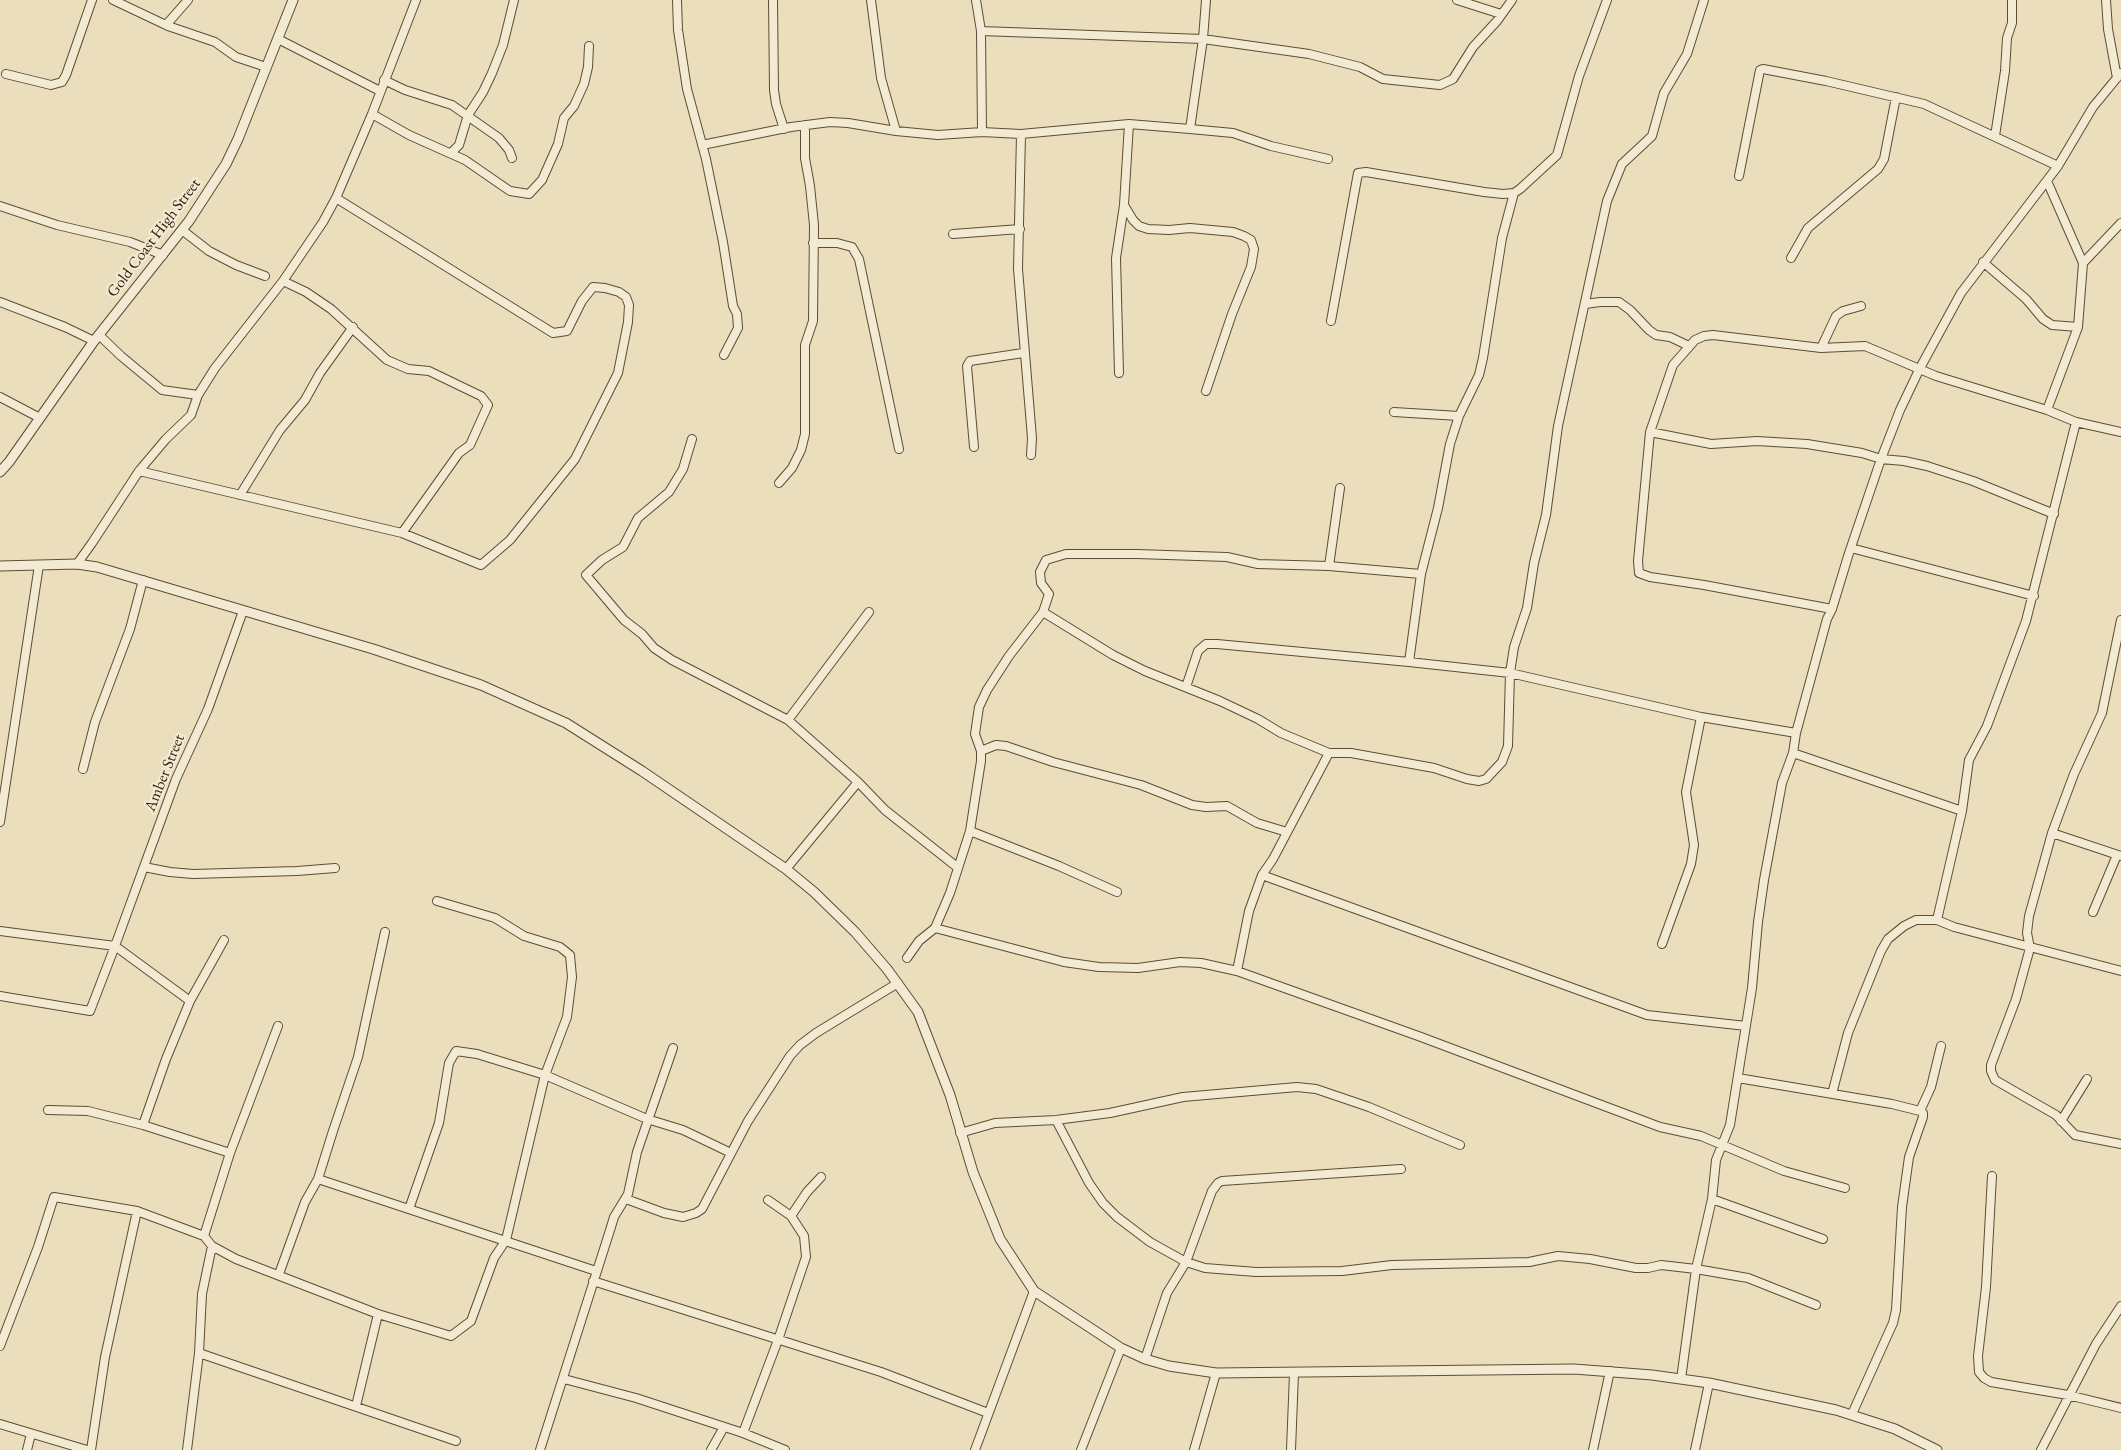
<!DOCTYPE html>
<html>
<head>
<meta charset="utf-8">
<style>
  body { margin:0 }
  canvas { display:block; background:#ebdebc }
</style>
</head>
<body>
<canvas width="2121" height="1450"></canvas>
<script>
const g = document.querySelector('canvas').getContext('2d');
g.lineJoin = 'round';
const poly = rows => new Path2D(rows.map(r => 'M' + r).join(''));
function strokePath(path, color, width, dash) { g.strokeStyle = color; g.lineWidth = width; g.lineCap = dash ? 'butt' : 'round'; g.setLineDash(dash || []); g.stroke(path); }
function drawText(font, color, halo, rows, align = 'center') {
  g.font = font + ' "EB Garamond",serif'; g.lineWidth = 4.5; g.setLineDash([]); g.textBaseline = 'middle'; g.strokeStyle = halo; g.fillStyle = color; for (const [text, x, y, turn = 0] of rows) {
    g.save(); g.translate(x, y); g.rotate((+turn || 0) * Math.PI / 180); g.textAlign = isNaN(turn) ? turn : align; if (halo) g.strokeText(text, 0, 0); g.fillText(text, 0, 0); g.restore();
  }
}
const minor = poly([
  [113,0,168,26,215,42,236,57,266,67],
  [677,0,678,30,687,89,706,159,723,242,733,306,737,314,738,328,724,355],
  [773,0,774,90,776,104,784,129],
  [871,0,881,78,896,131],
  [976,0,981,31,982,132,1021,134,1129,124,1190,129,1233,133,1271,146,1328,159],
  [1457,0,1501,14],
  [2106,0,2108,29,2117,78],
  [166,25,188,0],
  [981,31,1203,39,1309,54,1360,67,1383,79,1440,85,1453,79,1473,47,1497,21,1512,0],
  [278,39,380,91],
  [6,74,51,85,62,82,66,75,92,0],
  [384,80,405,90,452,105,499,138,509,150,512,158],
  [372,114,409,135,465,160,510,191,529,194,542,180,558,144,564,118,574,106,584,84,588,67,589,46],
  [1190,129,1203,39,1206,0],
  [1021,134,1018,269,1032,438,1031,455],
  [1995,136,2005,71,2007,38,2012,23,2012,0],
  [702,145,791,127,830,122,848,123,896,131,938,135,982,132],
  [451,153,459,145,468,115,483,92,492,73,503,45,514,0],
  [1739,176,1760,70,1763,69,1826,81,1924,104,2058,166],
  [1124,205,1133,220,1139,226,1148,229,1169,230,1190,228,1233,232,1244,236,1251,240,1254,249,1251,267,1232,314,1206,391],
  [0,206,57,225,130,242,163,255],
  [182,230,209,251,236,265,265,276],
  [953,234,1020,229],
  [813,243,837,243,852,247,859,259,899,449],
  [1791,258,1808,228,1878,169,1884,159,1896,97],
  [1983,262,2026,299,2043,319,2052,325,2078,327],
  [2083,263,2121,223],
  [283,281,306,292,331,309,387,360,408,369,429,371,481,396,488,405,470,445,459,453,402,533],
  [0,302,65,327,94,341],
  [1585,304,1600,302,1619,302,1630,310,1649,330,1656,335,1670,337,1689,346],
  [1331,321,1358,173,1366,172,1484,192,1503,194,1514,193,1520,189,1557,155,1579,76,1607,0],
  [99,335,121,356,162,390,198,395],
  [1821,348,1836,316,1843,311,1861,306],
  [1119,373,1116,258,1124,205,1129,124],
  [0,397,40,418],
  [2047,410,2078,327,2083,263,2047,181],
  [1394,412,1459,416],
  [1650,432,1711,444,1757,441,1807,444,1862,453,1881,459,1904,461,1927,466,1973,481,2054,514],
  [692,439,683,469,669,492,638,518,623,547,602,560,586,575,624,620,642,634,654,648,672,660,788,720,858,782,885,810,957,867],
  [974,447,967,366,970,361,1023,353],
  [139,471,402,533,481,565,510,540,575,459,618,373,628,322,629,305,626,297,619,292,605,288,593,287,582,301,567,331,553,333,336,198],
  [779,483,792,468,801,450,805,434,805,345,813,321,814,225,810,186,805,158,805,125],
  [240,495,280,430,305,400,320,373,353,327],
  [1851,548,2034,596],
  [77,564,92,543,139,471,166,439,191,415,198,395,215,368,283,281,323,222,336,198,372,114,416,0],
  [1329,566,1340,488],
  [1421,574,1329,566,1258,564,1227,557,1137,554,1066,554,1046,560,1040,572,1041,583,1049,594,1043,612,1113,655,1145,671,1220,701,1258,719,1281,733,1329,753,1351,753,1434,768,1467,779,1479,781,1486,779,1502,762,1508,746,1510,673,1514,647,1527,608,1534,563,1546,515,1558,426,1607,201,1622,164,1652,136,1664,93,1687,54,1704,0],
  [1832,609,1704,585,1650,577,1639,573,1638,561,1650,432,1673,365,1695,340,1704,336,1713,335,1821,348,1865,346,1936,376,2047,410,2076,422,2121,432],
  [2121,620,2102,713,2074,774,2052,833,2029,916,2027,933,2030,948,2016,999,1991,1065,1991,1071,1995,1080,2056,1115,2075,1135,2121,1144],
  [1409,662,1421,574,1438,508,1450,444,1459,416,1479,375,1483,358,1502,238,1514,193],
  [1186,687,1198,651,1206,644,1217,644,1409,662,1510,673,1701,717,1796,733],
  [788,720,869,612],
  [981,751,996,745,1006,746,1053,762,1141,785,1192,805,1206,807,1227,806,1257,823,1287,832],
  [1793,753,1962,811],
  [83,769,95,722,130,629,143,580],
  [0,822,39,565],
  [970,831,1059,866,1117,892],
  [2052,833,2121,856],
  [144,867,170,872,193,874,297,871,335,868],
  [786,869,858,782],
  [1262,875,1647,1015,1746,1026],
  [2093,912,2117,855],
  [1937,920,1962,811,1969,760,1987,726,2026,621,2076,422],
  [935,928,1064,962,1099,967,1138,968,1180,962,1201,963,1237,971,1421,1037,1660,1127,1701,1136,1784,1171,1845,1188],
  [0,931,115,946,190,1001],
  [1662,944,1691,864,1694,845,1686,792,1701,717],
  [907,958,919,941,935,928,950,893,970,831,981,761,981,751,975,734,979,707,987,690,1009,656,1043,612],
  [1237,971,1249,911,1262,875,1273,859,1329,753],
  [0,996,90,1011,115,946,176,779,208,709,243,611],
  [1738,1078,1892,1104,1920,1111,1923,1113,1923,1117,1909,1157,1902,1207,1896,1310,1893,1323,1852,1414],
  [1832,1094,1848,1033,1881,951,1888,939,1904,926,1916,920,1937,920,1954,927,2121,971],
  [48,1110,88,1111,143,1125,230,1153],
  [1920,1111,1931,1087,1941,1046],
  [1056,1120,1089,1183,1103,1203,1117,1217,1150,1242,1186,1262,1205,1268,1256,1272,1342,1271,1392,1265,1529,1262,1558,1256,1590,1259,1636,1268,1648,1268,1661,1265,1696,1269,1712,1199,1716,1160,1730,1125,1752,988,1758,922,1764,880,1782,783,1793,753,1796,733,1827,619,1832,609,1849,553,1881,459,1900,410,1920,368,1961,293,2058,166,2093,107,2121,73],
  [2061,1121,2087,1079],
  [143,1125,166,1059,190,1001,224,940],
  [960,1133,995,1123,1056,1120,1110,1113,1183,1097,1297,1087,1316,1089,1369,1107,1460,1145],
  [1992,1176,1986,1287,1978,1356,1979,1372,1984,1378,1991,1382,2068,1395,2121,1408],
  [318,1179,596,1271],
  [626,1199,664,1213,683,1217,696,1213,702,1209,748,1121,790,1056,800,1045,816,1033,898,983],
  [1712,1199,1823,1239],
  [409,1209,439,1123,449,1063,456,1051,477,1054,545,1075,647,1119,683,1130,731,1153],
  [791,1216,807,1192,821,1177],
  [204,1236,230,1153,278,1026],
  [279,1274,305,1202,318,1179,333,1131,358,1057,385,932],
  [593,1281,881,1372,988,1413],
  [0,1346,38,1247,54,1197,137,1211,204,1236,212,1246,236,1259,378,1314,451,1336,471,1321,494,1258,506,1240,545,1075,567,1017,572,977,570,955,560,947,524,936,495,918,437,901],
  [199,1353,456,1441],
  [1145,1359,1167,1293,1186,1262,1212,1191,1218,1183,1222,1181,1401,1169],
  [564,1379,636,1398,743,1433,785,1450],
  [1681,1379,1696,1269,1748,1278,1816,1305],
  [356,1406,378,1314],
  [0,1424,87,1450],
  [743,1433,778,1340,806,1257,804,1236,791,1216,768,1200],
  [27,1450,31,1434],
  [91,1450,105,1357,137,1211],
  [187,1450,199,1353,202,1294,212,1246],
  [540,1450,611,1227,614,1217,628,1194,637,1152,673,1048],
  [711,1450,724,1427],
  [975,1450,1034,1291],
  [1081,1450,1121,1348],
  [1194,1450,1216,1373],
  [1291,1450,1294,1373],
  [1593,1450,1610,1371],
  [1695,1450,1709,1383],
  [2041,1450,2096,1344,2121,1306]
]);
const tertiary = poly([
  [0,472,9,462,94,341,189,221,226,164,238,139,293,0],
  [0,566,77,564,97,567,373,649,481,685,566,723,642,771,786,869,814,892,855,932,887,969,918,1012,950,1095,973,1172,1000,1239,1034,1291,1121,1348,1145,1359,1169,1366,1216,1373,1574,1369,1652,1375,1709,1383,1836,1410,1895,1429,1937,1450]
]);
strokePath(minor, '#5e4c35', 10);
strokePath(tertiary, '#5e4c35', 11);
strokePath(minor, '#f2ead3', 8);
strokePath(tertiary, '#f2ead3', 9);
drawText('16px', '#2f1c08', '#f2ead3', [
  ["Gold Coast High Street",154,238,-53],
  ["Amber Street",165,773,-68]
]);
</script>
</body>
</html>
